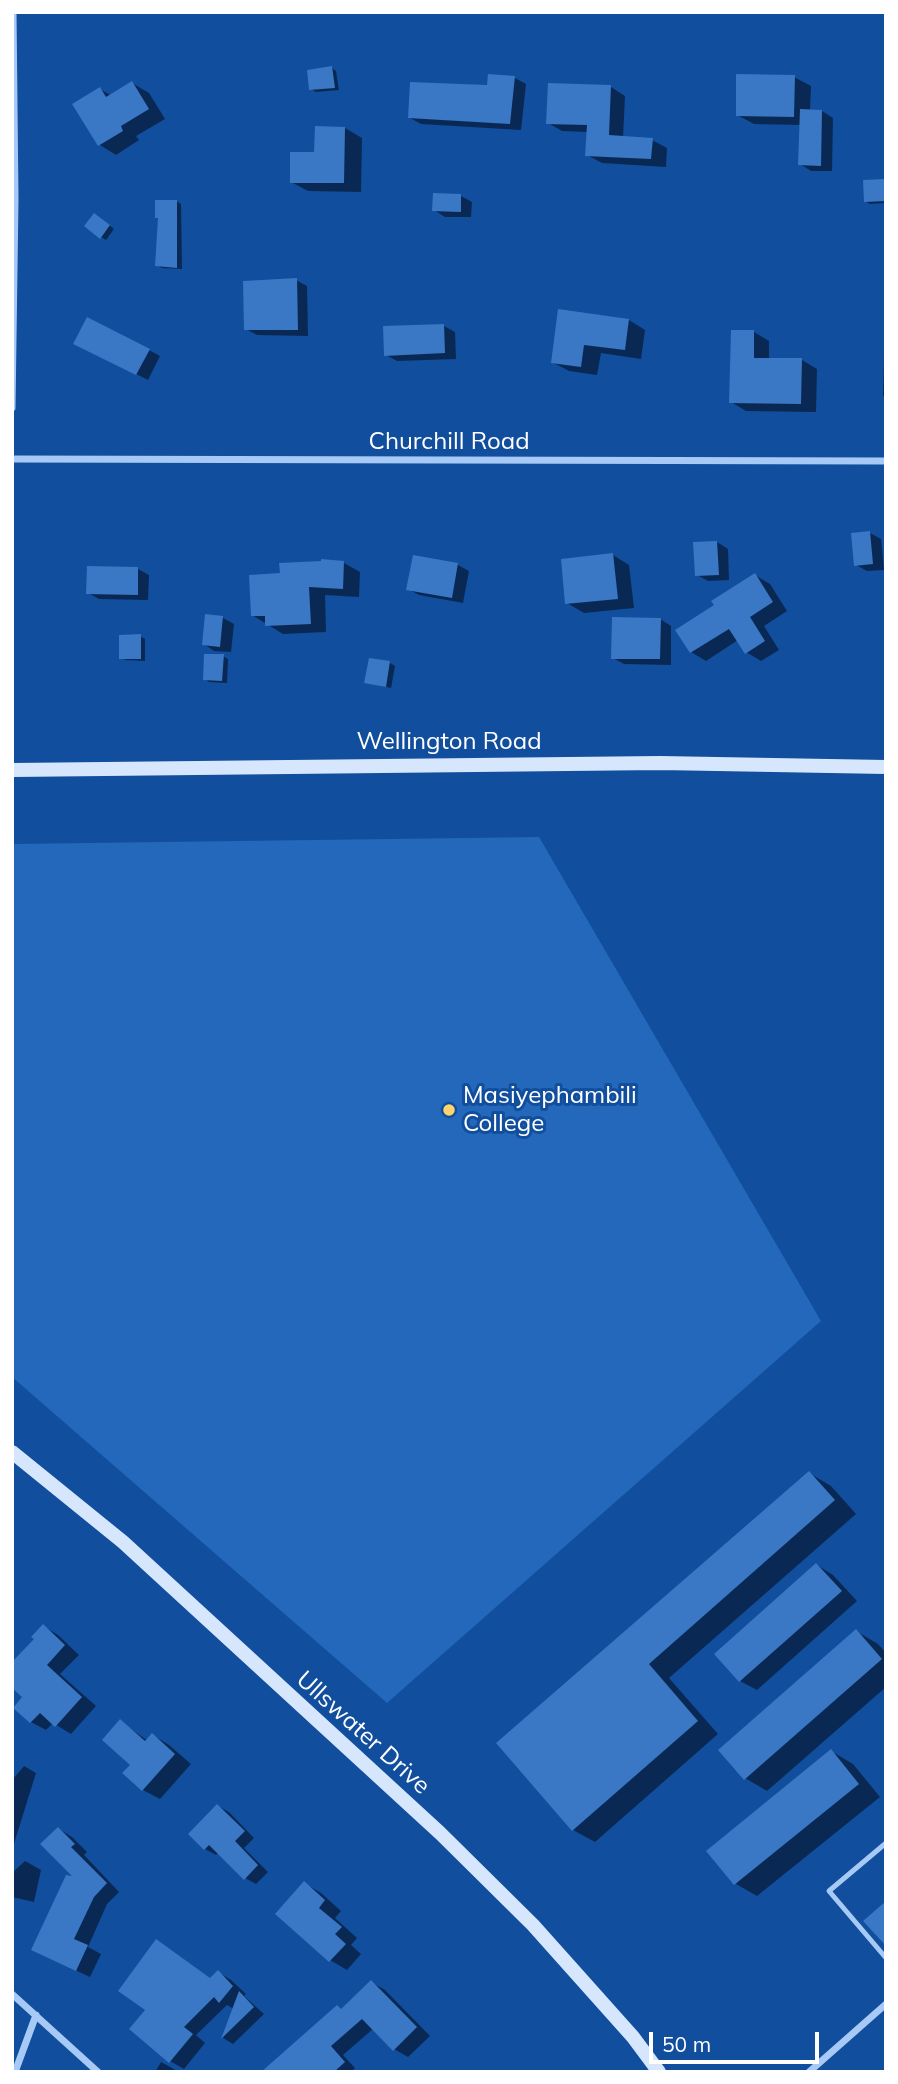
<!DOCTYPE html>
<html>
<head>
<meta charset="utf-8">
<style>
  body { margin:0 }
  #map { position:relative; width:898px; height:2084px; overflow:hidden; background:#114e9d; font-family:Mulish,sans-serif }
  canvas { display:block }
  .frame { position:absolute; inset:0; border:14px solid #fff; pointer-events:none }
  .scale { position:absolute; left:649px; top:2032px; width:170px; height:32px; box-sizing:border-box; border:4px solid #fff; border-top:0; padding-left:9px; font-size:21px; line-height:24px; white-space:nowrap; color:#fff; -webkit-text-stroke:5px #114e9d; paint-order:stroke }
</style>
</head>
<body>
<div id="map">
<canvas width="898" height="2084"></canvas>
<div class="frame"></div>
<div class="scale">50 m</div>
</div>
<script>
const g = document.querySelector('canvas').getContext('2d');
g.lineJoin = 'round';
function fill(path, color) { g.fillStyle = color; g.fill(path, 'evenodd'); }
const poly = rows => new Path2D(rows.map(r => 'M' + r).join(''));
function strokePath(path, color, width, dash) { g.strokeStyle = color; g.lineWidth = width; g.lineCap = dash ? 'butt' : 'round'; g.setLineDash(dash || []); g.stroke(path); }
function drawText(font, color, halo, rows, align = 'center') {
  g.font = font + ' Mulish,sans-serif'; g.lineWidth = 6; g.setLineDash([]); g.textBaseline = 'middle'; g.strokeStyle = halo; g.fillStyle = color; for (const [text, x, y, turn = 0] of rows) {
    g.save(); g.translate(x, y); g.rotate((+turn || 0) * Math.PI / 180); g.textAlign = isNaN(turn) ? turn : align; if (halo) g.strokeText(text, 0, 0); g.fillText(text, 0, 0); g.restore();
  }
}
fill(poly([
  [539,837,821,1321,387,1703,12,1377,12,844]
]), '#2368bb');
fill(poly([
  [332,68,336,71,339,90,316,92,311,89],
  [794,77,811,86,810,111,822,111,833,118,832,171,811,171,800,164,801,125,754,124,737,115],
  [515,78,526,84,521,130,421,124,410,118],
  [132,83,149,93,165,119,136,136,139,140,116,155,100,145,75,104,100,89,112,96],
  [611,87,625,96,623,138,652,140,667,148,666,167,602,163,587,155,588,132,562,131,548,123],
  [345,128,362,138,361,192,308,191,291,182,316,154],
  [884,181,886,203,870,204,865,201],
  [461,196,472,202,471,217,445,217,434,210],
  [176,201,181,204,182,269,162,268,157,265],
  [100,218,114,229,106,240,101,237],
  [296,280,307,286,308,336,257,335,246,329],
  [629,320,645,330,641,359,601,353,597,375,569,371,552,362],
  [444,326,455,332,456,359,397,361,386,355],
  [754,332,769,341,769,359,802,360,817,369,816,412,746,411,731,402],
  [87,349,149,350,160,356,148,380],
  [884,358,886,358,886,398,883,396],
  [870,533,881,539,884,570,867,571,856,565],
  [717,542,728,549,729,580,708,581,697,575],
  [613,555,629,565,634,608,584,613,567,603],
  [414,557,458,565,469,571,463,603,419,595,408,589],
  [344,563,360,572,359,597,325,595,326,632,283,634,252,615,282,575],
  [138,569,149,575,148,600,99,599,88,593],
  [755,575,770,584,787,611,764,626,779,650,761,661,746,652,738,640,706,661,691,652,716,606],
  [206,616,223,618,234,624,231,652,214,651,204,644],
  [660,619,671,626,671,665,624,664,613,658],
  [140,636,145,639,145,661,126,660,121,658],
  [223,656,228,659,227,683,209,682,205,679],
  [390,663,395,666,391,688,366,682],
  [809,1473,831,1486,856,1514,669,1678,718,1734,595,1842,573,1830,499,1744],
  [817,1565,833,1575,857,1601,757,1690,740,1681],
  [43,1626,58,1635,79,1655,60,1674,96,1706,71,1734,53,1723,46,1730,31,1722,25,1697,36,1639],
  [856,1631,878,1644,886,1653,886,1687,767,1791,745,1778],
  [121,1722,148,1741,153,1735,169,1745,191,1764,160,1799,143,1790,132,1765],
  [831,1751,853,1764,880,1797,757,1896,736,1884],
  [24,1766,36,1773,12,1850,12,1780],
  [218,1806,229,1812,254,1838,244,1848,268,1872,256,1884,245,1878,219,1852,216,1855,205,1849],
  [59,1829,72,1837,87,1852,84,1855,119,1892,107,1904,88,1947,101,1954,90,1977,47,1957,77,1879],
  [25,1861,41,1870,34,1902,12,1897,12,1873],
  [304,1883,321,1893,341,1911,335,1918,357,1938,351,1945,361,1954,347,1970,330,1960],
  [157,1941,211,1979,218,1972,231,1980,246,1994,244,1996,264,2014,233,2044,223,2038,234,2009,227,2005,196,2035,205,2043,184,2069,170,2061,148,2009],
  [371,1982,385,1990,430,2036,408,2057,394,2049,374,2028,343,2055,355,2068,351,2072,277,2072],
  [161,2062,172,2068,178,2072,155,2072]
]), '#0007');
fill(poly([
  [332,66,335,88,309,90,307,70],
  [488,74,515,76,510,124,408,118,410,82,487,85],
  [736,74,795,75,794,117,736,116],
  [132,81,149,109,121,126,123,131,98,146,72,104,100,87,106,97],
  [548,83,611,85,609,135,653,138,651,159,585,156,587,125,546,124],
  [800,109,822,110,821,166,798,165],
  [315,126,345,127,344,183,290,183,290,152,314,152],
  [884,179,886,201,864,202,863,180],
  [433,193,461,194,461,212,432,211],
  [155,200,177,200,177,268,155,266,158,218,155,218],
  [94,213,110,225,100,239,84,226],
  [297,278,298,330,244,330,243,281],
  [558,309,629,319,625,350,584,345,581,367,551,363],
  [87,317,150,349,136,375,73,344],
  [444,324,445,353,384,356,383,326],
  [731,330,754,330,754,358,802,358,801,404,729,403],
  [870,531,873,564,854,566,851,533],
  [717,541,719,575,695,576,693,542],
  [613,553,618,599,565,604,561,559],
  [413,555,458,563,452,598,406,590],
  [321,559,344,561,343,589,309,587,311,624,265,626,265,616,251,616,249,575,280,573,279,563,321,561],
  [87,566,138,567,138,595,86,594],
  [755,573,773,602,750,617,765,641,745,654,729,629,690,653,675,630,714,605,711,601],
  [205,614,223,616,220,647,202,645],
  [612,617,661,618,660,659,611,659],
  [141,634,141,659,119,659,119,635],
  [204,654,224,654,222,681,203,680],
  [369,658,390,661,386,687,364,683],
  [809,1471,835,1500,649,1664,698,1721,572,1831,496,1743],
  [816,1563,842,1591,739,1682,714,1654],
  [43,1624,65,1645,47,1665,82,1697,55,1727,40,1713,30,1723,13,1708,22,1697,12,1688,12,1662,34,1639,31,1637],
  [856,1629,882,1659,744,1780,718,1750],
  [120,1719,145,1741,152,1733,175,1754,142,1791,122,1773,130,1765,102,1740],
  [831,1749,859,1784,734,1885,706,1851],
  [217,1804,245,1831,235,1841,258,1865,244,1880,209,1845,204,1850,188,1834],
  [58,1827,75,1844,71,1847,107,1883,94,1897,74,1939,88,1945,76,1971,31,1950,66,1875,72,1876,40,1844],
  [304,1881,325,1900,319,1908,342,1927,335,1934,346,1944,329,1962,275,1914],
  [886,1901,886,1946,863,1921],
  [156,1939,210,1978,218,1970,233,1986,219,2003,214,1997,184,2027,193,2034,169,2063,129,2029,145,2010,118,1991],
  [371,1980,417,2027,393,2051,362,2019,331,2046,345,2062,334,2072,261,2072,337,2005,341,2009],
  [239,1991,254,2007,221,2039]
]), '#3a77c4');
strokePath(poly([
  [886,1843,829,1891,886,1958]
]), '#a6caf5', 5);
strokePath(poly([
  [12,408,15,199,13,12],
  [12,459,886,461],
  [12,1994,98,2072],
  [15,2072,36,2015],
  [809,2072,886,2004]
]), '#a6caf5', 7);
strokePath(poly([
  [12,770,660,763,886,767],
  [12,1452,123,1542,440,1833,533,1925,633,2037,659,2072]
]), '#d6e7fd', 14);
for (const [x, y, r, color] of [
  [449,1110,7,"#ffd46a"]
]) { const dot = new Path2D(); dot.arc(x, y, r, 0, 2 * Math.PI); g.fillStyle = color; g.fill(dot); strokePath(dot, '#114e9d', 2.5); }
drawText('24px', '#fff', '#114e9d', [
  ["Churchill Road",449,442],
  ["Wellington Road",449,742],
  ["Ullswater Drive",363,1733,42]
]);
drawText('24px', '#fff', '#114e9d', [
  ["Masiyephambili",463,1096],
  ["College",463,1124]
], 'left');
</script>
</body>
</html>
